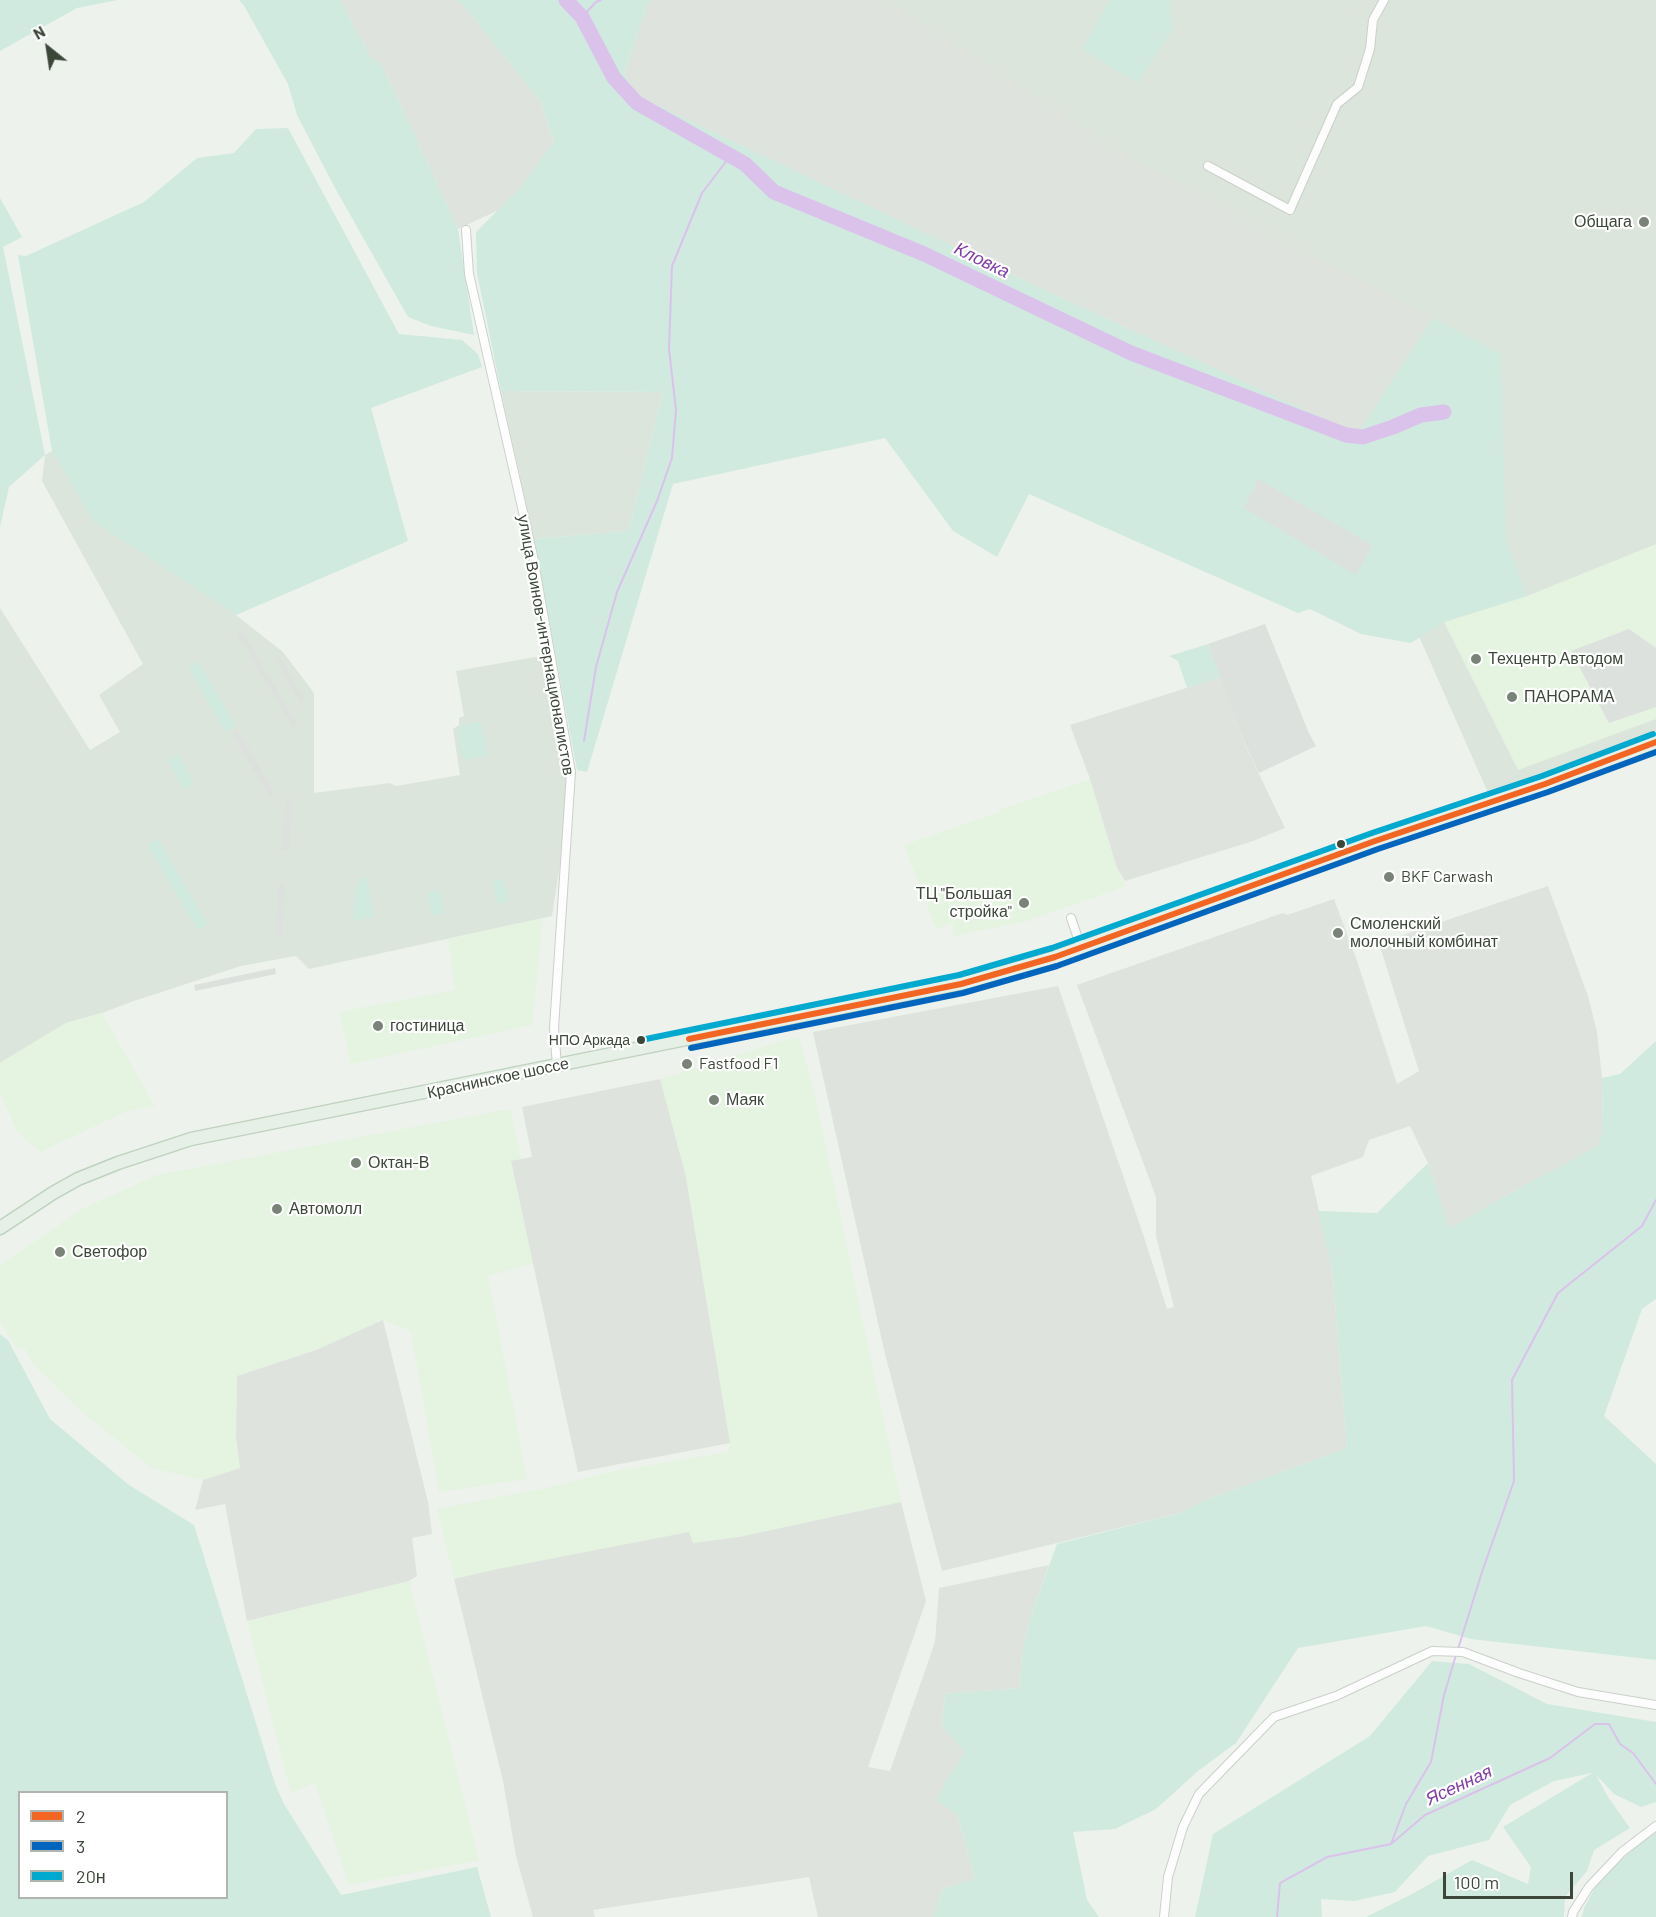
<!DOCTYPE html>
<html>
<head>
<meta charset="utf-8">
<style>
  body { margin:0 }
  #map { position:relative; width:1656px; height:1917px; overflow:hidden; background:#edf2ed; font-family:Barlow,sans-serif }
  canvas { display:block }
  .legend { position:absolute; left:18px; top:1791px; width:210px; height:108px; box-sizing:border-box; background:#fff; border:2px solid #b1b5b0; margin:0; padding:8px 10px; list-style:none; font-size:18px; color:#3c4739 }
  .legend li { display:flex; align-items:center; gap:12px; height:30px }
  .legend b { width:30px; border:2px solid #b1b5b0 }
  .north { position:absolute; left:18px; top:18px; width:60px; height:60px; -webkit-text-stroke:4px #fff; paint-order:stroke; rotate:330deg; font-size:16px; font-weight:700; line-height:24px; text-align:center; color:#3c4739 }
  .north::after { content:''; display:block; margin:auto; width:21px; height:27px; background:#3c4739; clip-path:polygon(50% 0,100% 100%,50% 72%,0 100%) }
  .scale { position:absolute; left:1443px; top:1872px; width:130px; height:27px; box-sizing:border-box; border:3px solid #3c4739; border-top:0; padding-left:8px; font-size:18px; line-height:21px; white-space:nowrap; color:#3c4739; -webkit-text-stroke:4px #fff; paint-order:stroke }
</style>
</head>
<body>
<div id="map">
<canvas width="1656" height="1917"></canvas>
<ul class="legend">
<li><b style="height:8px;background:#f26522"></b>2</li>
<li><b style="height:8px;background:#0065bd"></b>3</li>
<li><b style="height:8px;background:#00a9ce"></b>20н</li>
</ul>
<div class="north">N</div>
<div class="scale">100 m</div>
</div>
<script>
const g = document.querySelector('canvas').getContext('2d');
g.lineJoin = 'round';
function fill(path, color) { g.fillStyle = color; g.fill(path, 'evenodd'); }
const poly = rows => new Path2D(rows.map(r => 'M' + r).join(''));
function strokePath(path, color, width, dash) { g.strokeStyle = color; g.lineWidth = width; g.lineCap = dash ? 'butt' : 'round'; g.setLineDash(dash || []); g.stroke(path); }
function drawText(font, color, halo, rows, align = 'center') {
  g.font = font + ' Barlow,sans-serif'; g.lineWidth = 4.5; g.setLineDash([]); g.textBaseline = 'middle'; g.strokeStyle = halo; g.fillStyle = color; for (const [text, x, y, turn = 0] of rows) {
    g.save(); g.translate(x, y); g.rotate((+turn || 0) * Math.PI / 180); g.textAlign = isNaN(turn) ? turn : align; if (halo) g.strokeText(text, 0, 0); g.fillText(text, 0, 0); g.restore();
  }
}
fill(poly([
  [641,0,1656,0,1656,736,1565,769,1492,802,1347,473],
  [501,391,663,392,629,531,534,539],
  [52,451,94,521,236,615,283,652,314,693,314,793,390,783,396,786,460,775,453,729,459,725,459,718,464,716,456,671,541,656,567,772,565,831,552,916,309,969,296,956,241,966,131,1002,102,1013,66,1023,0,1063,0,608,90,750,120,732,99,695,143,664,42,481,45,455]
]), '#dce5db');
fill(poly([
  [1656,544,1656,719,1518,770,1444,622,1527,596],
  [1090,779,1117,868,1126,886,1027,921,954,936,953,923,936,929,904,845,1000,812,999,810],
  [543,918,532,1025,351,1064,339,1012,455,990,448,939],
  [102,1013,155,1106,127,1111,40,1152,17,1131,0,1093,0,1063,66,1023],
  [792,1038,799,1038,813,1087,901,1502,739,1537,693,1543,689,1532,454,1579,437,1509,546,1488,609,1472,728,1452,730,1443,686,1177,660,1079],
  [510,1109,521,1159,511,1162,533,1263,488,1276,527,1479,439,1492,411,1331,383,1320,316,1350,237,1376,236,1436,240,1468,203,1480,152,1468,83,1413,34,1365,25,1349,15,1347,0,1321,0,1265,82,1209,157,1175],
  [409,1581,479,1860,349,1885,315,1783,291,1793,247,1621]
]), '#e5f3e1');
fill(poly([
  [340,0,456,0,463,5,541,102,554,142,518,190,501,209,458,229,381,63,371,58],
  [649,0,887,0,1135,160,1433,318,1357,434,1060,297,639,97,624,74],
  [1221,677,1246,747,1285,828,1253,841,1125,881,1117,868,1090,779,1070,725],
  [1548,886,1588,996,1597,1032,1602,1078,1603,1128,1598,1146,1505,1196,1449,1230,1428,1163,1410,1126,1369,1140,1363,1157,1311,1176,1332,1267,1347,1448,1203,1501,1180,1513,942,1571,885,1354,813,1032,1058,986,1144,1237,1167,1309,1174,1307,1156,1236,1156,1197,1077,985,1283,913,1287,915,1334,899,1357,961,1397,1084,1419,1071,1379,943],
  [660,1079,686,1177,730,1443,578,1472,511,1161,532,1157,522,1107],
  [383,1320,428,1502,432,1534,412,1538,417,1576,409,1581,247,1621,225,1504,195,1510,203,1480,240,1468,236,1436,237,1376,316,1350],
  [901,1502,926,1601,868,1767,890,1771,935,1642,939,1588,1049,1565,1030,1618,1022,1654,1020,1688,945,1694,942,1726,966,1752,945,1782,957,1814,975,1879,943,1889,933,1917,818,1917,809,1877,593,1910,595,1917,533,1917,516,1856,503,1781,454,1579,498,1569,689,1532,693,1543,739,1537]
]), '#dee3dd');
fill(poly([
  [0,0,118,0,77,8,0,51],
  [239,0,340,0,371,58,381,63,458,229,474,335,431,326,408,317,335,188,297,115,288,84,243,4],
  [456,0,649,0,624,74,640,97,1060,297,1357,434,1433,318,1501,354,1506,541,1527,596,1444,622,1411,643,1361,634,1310,609,1298,613,1029,494,997,557,953,531,885,438,673,484,587,772,577,770,534,539,629,531,663,392,501,391,477,273,476,232,518,190,554,142,541,102,463,5],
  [1110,0,1171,0,1170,7,1173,29,1137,83,1082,49],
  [288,128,399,334,462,340,478,354,482,367,371,408,408,541,236,615,93,521,52,451,18,255,26,256,144,202,197,158,234,153,256,129],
  [0,198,22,237,3,247,45,455,9,487,0,527],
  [1208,644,1221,677,1187,688,1178,661,1169,656],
  [198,661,236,726,225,732,188,667],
  [478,722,482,726,488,753,486,756,466,760,462,757,457,730,462,725],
  [178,754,194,783,184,789,167,760],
  [158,839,208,924,198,930,147,845],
  [367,877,374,917,353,921,355,891,360,879],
  [503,879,509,902,498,904,492,881],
  [440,890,445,913,432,916,427,893],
  [1656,1041,1656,1299,1642,1309,1604,1416,1656,1464,1656,1660,1471,1639,1426,1626,1298,1648,1236,1743,1198,1771,1156,1809,1115,1829,1073,1832,1087,1900,1099,1917,933,1917,943,1889,975,1879,957,1814,937,1801,945,1782,965,1752,942,1726,945,1694,1020,1688,1022,1654,1030,1618,1057,1544,1180,1513,1203,1501,1347,1448,1332,1267,1318,1211,1377,1213,1428,1163,1449,1229,1505,1196,1598,1146,1603,1128,1602,1078,1620,1074],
  [0,1334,8,1340,50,1419,129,1485,194,1525,275,1784,284,1804,341,1895,477,1867,491,1917,0,1917],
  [226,1792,226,1898,20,1898,20,1792],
  [1432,1661,1469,1664,1547,1704,1656,1722,1656,1802,1641,1807,1614,1794,1596,1775,1608,1797,1630,1828,1594,1850,1587,1871,1565,1897,1564,1917,1366,1917,1412,1894,1472,1860,1528,1884,1531,1867,1503,1827,1592,1773,1554,1781,1510,1805,1489,1840,1428,1856,1395,1892,1354,1901,1321,1899,1322,1917,1195,1917,1213,1834,1370,1736],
  [1656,1832,1656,1917,1582,1917,1584,1908,1598,1882,1645,1838]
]), '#d0eae0');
fill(poly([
  [1258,479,1372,545,1356,575,1244,508],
  [1265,624,1308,731,1316,746,1259,773,1246,746,1208,644],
  [1629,629,1656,648,1656,707,1609,723,1571,651],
  [242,631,298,725,293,728,237,634],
  [279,656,305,699,300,702,275,659],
  [238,729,275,794,269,797,232,733],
  [286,798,293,799,289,850,281,850],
  [279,884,286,884,282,936,275,935],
  [275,968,276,974,195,991,194,985]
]), '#dde1dd');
strokePath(poly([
  [582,17,596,2,601,0],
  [584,741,596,667,617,592,657,501,672,458,676,410,669,349,672,266,702,193,731,155],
  [1458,1649,1482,1572,1514,1481,1512,1380,1558,1293,1642,1226,1656,1200],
  [1391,1844,1406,1804,1431,1762,1444,1695,1456,1655],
  [1277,1917,1280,1883,1327,1857,1391,1844,1425,1815,1550,1758,1595,1724,1609,1724,1620,1744,1633,1753,1656,1784]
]), '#dbc2eb', 2);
strokePath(poly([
  [566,0,582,17,614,78,637,103,745,164,774,192,924,254,1131,353,1346,435,1363,437,1393,427,1421,415,1444,412]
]), '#dbc2eb', 15);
const street = poly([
  [1208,166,1290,210,1337,104,1358,87,1370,49,1373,20,1384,0],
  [466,230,469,274,533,556,571,772,554,1028,557,1066],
  [1071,918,1081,947],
  [1164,1917,1168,1877,1183,1827,1199,1794,1274,1717,1336,1696,1432,1651,1463,1652,1519,1673,1578,1692,1656,1705],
  [1572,1917,1573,1912,1589,1887,1622,1852,1656,1826]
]);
const primary = poly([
  [0,1228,53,1193,78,1179,118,1163,191,1139,968,982,1055,957,1375,841,1545,784,1656,742]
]);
strokePath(street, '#cbd0ca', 10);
strokePath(primary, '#bed2bd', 15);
strokePath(street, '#fcfdfc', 8);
strokePath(primary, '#e6f0e6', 12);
strokePath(poly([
  [689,1039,961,984,1055,957,1375,841,1545,784,1656,742]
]), '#f26522', 6);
strokePath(poly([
  [691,1048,963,993,1057,966,1378,849,1548,792,1656,752]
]), '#0065bd', 6);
strokePath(poly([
  [641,1040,959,975,1052,948,1372,833,1542,776,1653,734]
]), '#00a9ce', 6);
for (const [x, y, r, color] of [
  [1644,222,6,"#7a8378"],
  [1476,659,6,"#7a8378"],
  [1512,697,6,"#7a8378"],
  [1341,844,5,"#3c4739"],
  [1389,877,6,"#7a8378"],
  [1024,903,6,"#7a8378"],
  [1338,933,6,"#7a8378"],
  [378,1026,6,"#7a8378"],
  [641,1040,5,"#3c4739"],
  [687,1064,6,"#7a8378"],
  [714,1100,6,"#7a8378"],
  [356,1163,6,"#7a8378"],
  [277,1209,6,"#7a8378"],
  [60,1252,6,"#7a8378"]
]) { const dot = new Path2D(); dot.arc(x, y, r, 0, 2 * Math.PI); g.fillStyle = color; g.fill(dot); strokePath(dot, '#fff', 2); }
drawText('14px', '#3c4739', '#fff', [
  ["НПО Аркада",630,1040]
], 'right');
drawText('16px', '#3c4739', '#fff', [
  ["Общага",1632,222,"right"],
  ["Техцентр Автодом",1488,659],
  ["ПАНОРАМА",1524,697],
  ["BKF Carwash",1401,877],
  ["ТЦ \"Большая",1012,894,"right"],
  ["стройка\"",1012,912,"right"],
  ["Смоленский",1350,924],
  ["молочный комбинат",1350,942],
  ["гостиница",390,1026],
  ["Fastfood F1",699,1064],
  ["Маяк",726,1100],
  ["Октан-В",368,1163],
  ["Автомолл",289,1209],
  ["Светофор",72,1252]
], 'left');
drawText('16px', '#3c4739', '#fff', [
  ["улица Воинов-интернационалистов",546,645,80],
  ["Краснинское шоссе",498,1078,-12]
]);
drawText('italic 18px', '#823ca9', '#fff', [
  ["Кловка",982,260,26],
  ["Ясенная",1459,1785,-25]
]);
</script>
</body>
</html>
